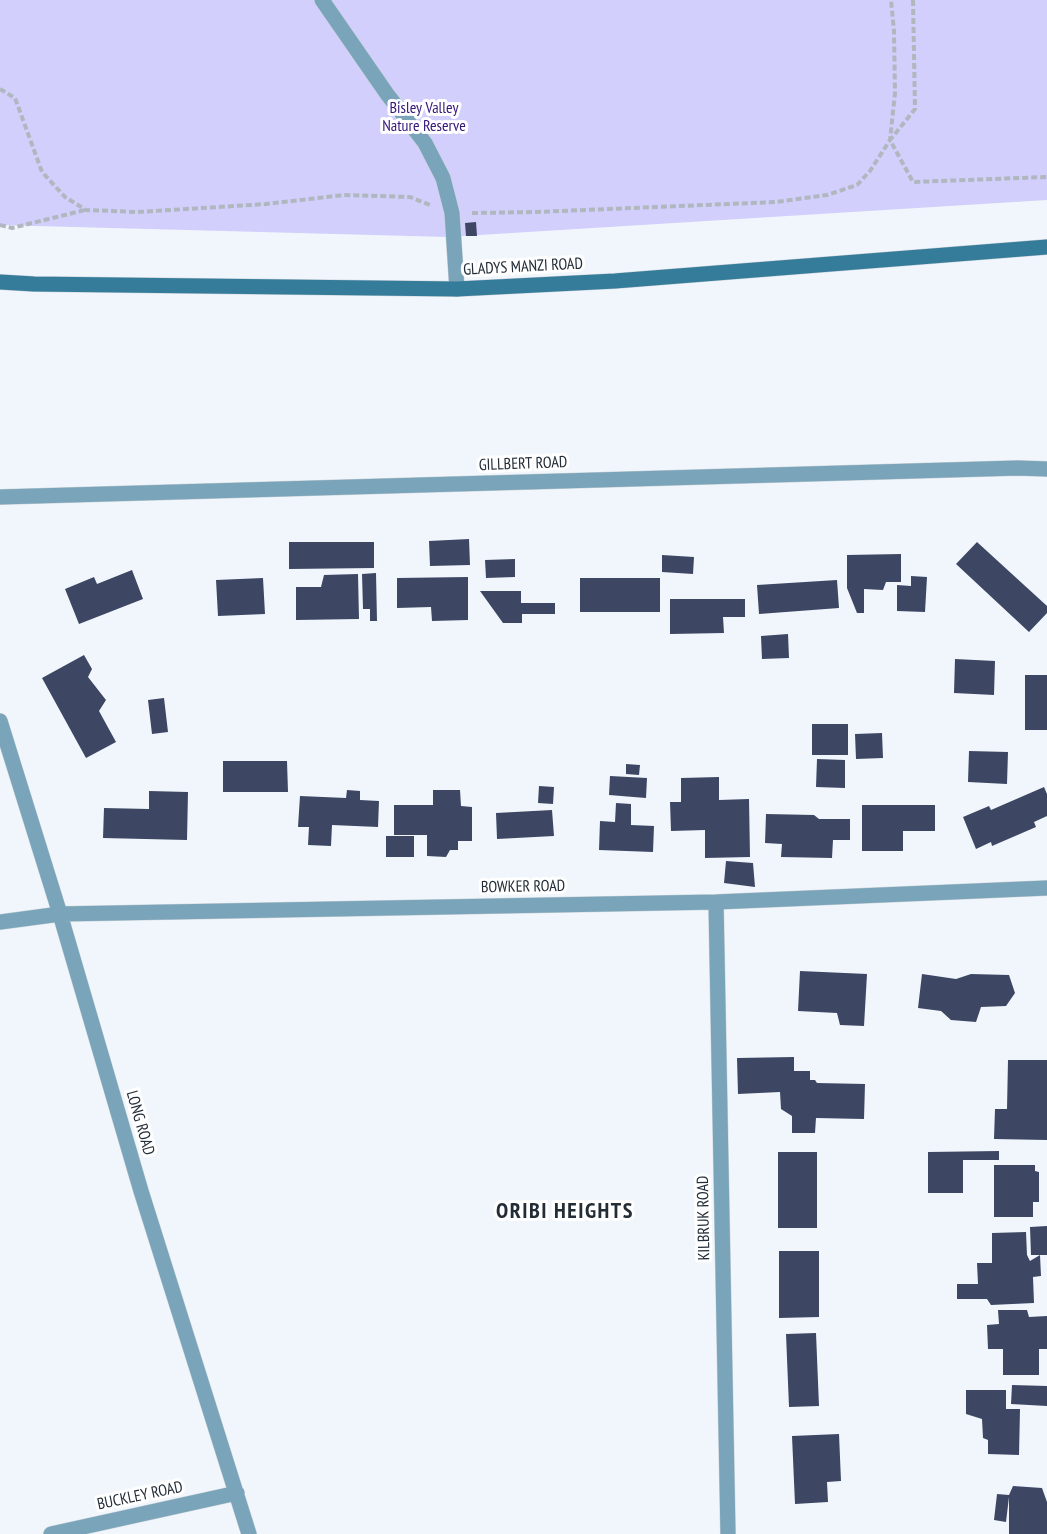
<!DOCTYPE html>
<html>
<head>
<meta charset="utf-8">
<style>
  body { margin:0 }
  canvas { display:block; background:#f0f6fb }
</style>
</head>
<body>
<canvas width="1047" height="1534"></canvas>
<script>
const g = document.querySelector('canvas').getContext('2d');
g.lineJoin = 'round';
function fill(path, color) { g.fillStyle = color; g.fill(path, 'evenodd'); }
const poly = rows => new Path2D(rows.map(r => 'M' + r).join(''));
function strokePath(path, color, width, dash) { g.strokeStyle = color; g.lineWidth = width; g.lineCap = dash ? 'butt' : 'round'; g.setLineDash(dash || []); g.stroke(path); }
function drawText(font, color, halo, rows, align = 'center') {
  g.font = font + ' "PT Sans Narrow",sans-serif'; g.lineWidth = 6; g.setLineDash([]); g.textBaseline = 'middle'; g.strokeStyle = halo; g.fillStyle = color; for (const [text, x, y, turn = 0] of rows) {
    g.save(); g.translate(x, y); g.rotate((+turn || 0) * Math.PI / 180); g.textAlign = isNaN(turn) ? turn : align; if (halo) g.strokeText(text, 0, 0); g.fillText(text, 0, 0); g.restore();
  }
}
fill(poly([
  [0,0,1047,0,1047,200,447,237,0,225]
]), '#d2cffd');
fill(poly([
  [476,222,477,236,466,236,465,223],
  [469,539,470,565,430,566,429,541],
  [289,542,374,542,374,568,289,569],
  [977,542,1047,606,1047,613,1029,632,956,564],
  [901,554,901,582,886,582,883,590,864,589,864,613,857,613,847,588,847,555],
  [662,555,694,557,693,574,662,572],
  [515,559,515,577,486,578,485,560],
  [132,570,143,599,79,624,65,589,94,577,97,584],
  [376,573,377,621,370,621,370,609,363,609,362,574],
  [358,574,359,619,296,620,296,587,321,587,324,575],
  [911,576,927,577,925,612,897,611,897,585,911,586],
  [468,577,468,620,432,621,431,607,397,608,397,578],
  [263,578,265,614,218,616,216,580],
  [580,578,660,578,660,612,580,612],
  [837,580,839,608,759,614,757,585],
  [480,591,521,591,521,603,555,603,555,614,522,614,522,623,503,623],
  [670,599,745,599,745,617,723,617,724,633,670,634],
  [788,634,789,658,762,659,761,636],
  [84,655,92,669,88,677,106,700,99,711,116,742,86,758,42,678],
  [955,659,995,661,994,695,954,693],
  [1025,675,1047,675,1047,730,1025,730],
  [164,698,168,732,152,734,148,700],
  [812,724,848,724,848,755,812,755],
  [882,733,883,758,856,759,855,734],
  [969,751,1008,752,1007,784,968,782],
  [817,759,845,760,845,788,816,787],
  [223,761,287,761,288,792,223,792],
  [626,764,640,765,639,775,626,774],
  [610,776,647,778,646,798,609,795],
  [719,777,719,800,749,799,750,857,705,858,705,830,671,831,670,802,681,802,681,778],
  [539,786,554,787,553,804,538,803],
  [1044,787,1047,794,1047,816,1034,822,1036,827,992,846,991,842,976,849,963,817,989,806,991,810],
  [347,790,360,791,360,800,379,801,378,827,332,825,331,846,308,845,309,827,298,827,300,796,346,798],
  [433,790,460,790,461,806,472,807,472,841,458,841,458,850,450,850,446,857,427,856,427,835,394,835,394,805,433,805],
  [149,791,188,792,187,840,103,838,104,808,149,809],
  [616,803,631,804,631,825,654,826,653,852,599,850,600,821,615,822],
  [862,805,935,805,935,831,903,831,903,851,862,851],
  [552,810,554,836,497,839,496,813],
  [766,814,814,815,819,819,850,819,850,840,833,840,832,858,781,857,782,844,765,843],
  [386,836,414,836,414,857,386,857],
  [726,861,753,863,755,887,724,883],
  [800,971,867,974,864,1026,840,1025,837,1013,798,1011],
  [922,974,956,979,971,974,1009,975,1015,993,1006,1006,981,1007,976,1022,951,1020,941,1011,918,1008],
  [794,1057,794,1071,810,1071,810,1080,815,1080,817,1083,865,1084,864,1119,816,1118,815,1133,792,1133,792,1116,781,1109,780,1092,738,1094,737,1058],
  [1008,1060,1047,1060,1047,1140,994,1139,995,1109,1007,1109],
  [999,1151,999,1160,963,1160,963,1193,928,1193,928,1152],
  [778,1152,817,1152,817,1228,778,1228],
  [994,1165,1035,1165,1035,1171,1039,1172,1039,1202,1033,1202,1033,1217,994,1217],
  [1047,1226,1047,1255,1031,1255,1030,1227],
  [1026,1232,1027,1255,1030,1261,1040,1255,1041,1276,1033,1277,1034,1303,991,1305,987,1299,957,1299,957,1284,978,1284,977,1263,992,1263,992,1233],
  [779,1251,819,1251,819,1317,779,1318],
  [998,1310,1027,1310,1029,1317,1047,1316,1047,1349,1039,1349,1039,1375,1003,1375,1003,1349,988,1349,987,1325,999,1324],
  [816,1333,819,1406,789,1407,786,1334],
  [1012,1385,1047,1386,1047,1406,1011,1404],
  [966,1390,1006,1390,1006,1409,1020,1409,1019,1455,988,1454,988,1440,983,1438,982,1419,966,1414],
  [839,1434,841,1481,827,1482,828,1502,795,1504,792,1436],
  [1013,1486,1042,1488,1047,1502,1047,1534,1009,1534,1009,1497,1006,1522,994,1520,997,1494,1009,1495]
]), '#3d4764');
const street = poly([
  [322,0,387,94,425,143,443,178,452,213,457,289],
  [0,497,1018,468,1047,469],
  [0,721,60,914,141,1191,249,1534],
  [716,902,728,1534],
  [0,922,60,914,716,902,1047,888],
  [51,1534,237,1493]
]);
const secondary = poly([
  [0,282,34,284,457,289,615,281,1047,247]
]);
strokePath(street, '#cbd2d8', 16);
strokePath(secondary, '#cbd2d8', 16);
strokePath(poly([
  [913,0,915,109,890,140,913,182,1047,177],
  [0,89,15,98,42,172,65,197,86,210,138,212,266,204,344,195,410,197,430,205],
  [472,213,537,212,776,202,827,195,857,185,870,171,890,140,895,93,894,31,891,0],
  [0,225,12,228,85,210]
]), '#b0b7be', 4, [6, 3]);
strokePath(street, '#79a4b9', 15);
strokePath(secondary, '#357c9b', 15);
drawText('16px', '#35167a', '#fff', [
  ["Bisley Valley",424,108],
  ["Nature Reserve",424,126]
]);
drawText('16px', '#222d38', '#fff', [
  ["GLADYS MANZI ROAD",523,267,-3],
  ["GILLBERT ROAD",523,464,-2],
  ["BOWKER ROAD",523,887,-1],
  ["LONG ROAD",140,1123,74],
  ["KILBRUK ROAD",704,1218,-91],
  ["BUCKLEY ROAD",140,1496,-12]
]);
g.letterSpacing = '1.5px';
drawText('bold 22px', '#222d38', '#fff', [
  ["ORIBI HEIGHTS",565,1212]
]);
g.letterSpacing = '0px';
</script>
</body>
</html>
